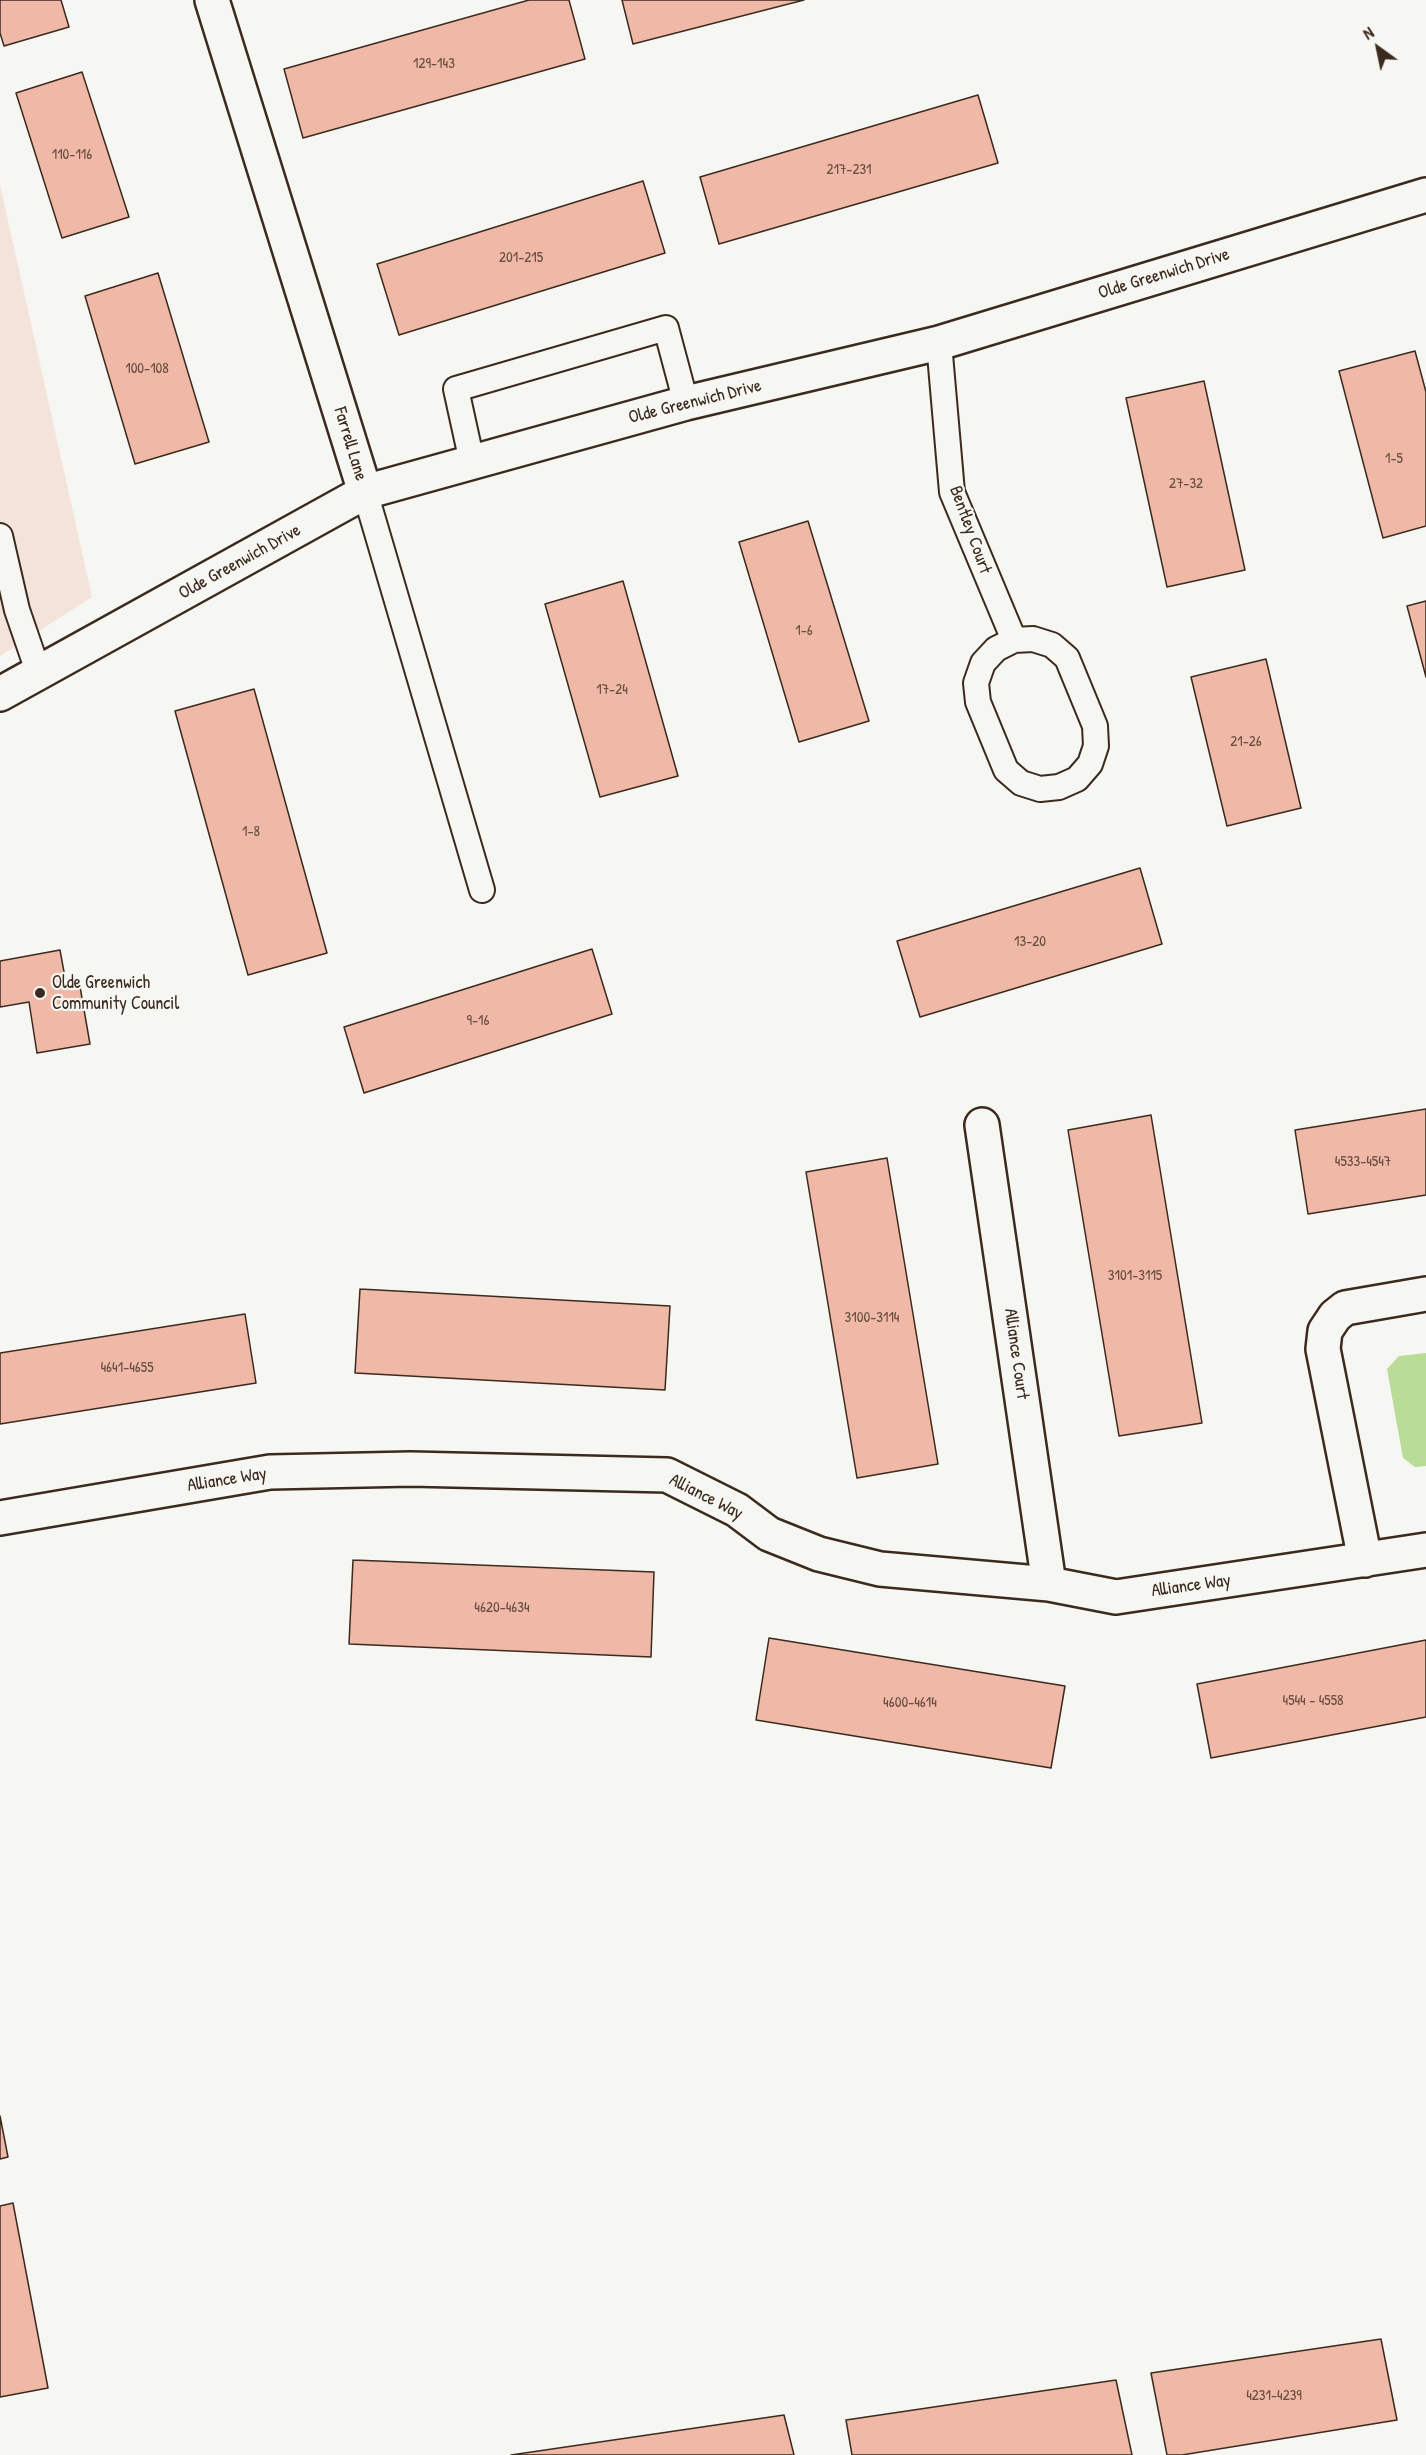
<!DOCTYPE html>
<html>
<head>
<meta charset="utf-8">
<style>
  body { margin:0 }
  #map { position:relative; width:1426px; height:2455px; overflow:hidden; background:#f6f6f2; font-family:"Patrick Hand",sans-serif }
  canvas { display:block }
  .north { position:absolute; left:1348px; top:18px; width:60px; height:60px; -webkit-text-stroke:4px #f6f6f2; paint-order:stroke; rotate:327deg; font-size:16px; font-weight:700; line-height:24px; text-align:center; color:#3b2a1e }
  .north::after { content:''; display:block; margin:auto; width:21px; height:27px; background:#3b2a1e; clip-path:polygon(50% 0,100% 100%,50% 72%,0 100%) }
</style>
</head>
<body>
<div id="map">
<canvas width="1426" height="2455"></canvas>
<div class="north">N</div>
</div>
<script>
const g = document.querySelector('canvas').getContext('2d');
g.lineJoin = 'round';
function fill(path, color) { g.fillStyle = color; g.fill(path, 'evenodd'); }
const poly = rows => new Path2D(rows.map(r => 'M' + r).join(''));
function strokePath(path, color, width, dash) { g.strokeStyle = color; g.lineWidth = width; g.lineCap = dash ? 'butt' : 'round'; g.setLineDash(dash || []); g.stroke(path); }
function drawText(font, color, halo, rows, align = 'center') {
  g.font = font + ' "Patrick Hand",sans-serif'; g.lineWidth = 4.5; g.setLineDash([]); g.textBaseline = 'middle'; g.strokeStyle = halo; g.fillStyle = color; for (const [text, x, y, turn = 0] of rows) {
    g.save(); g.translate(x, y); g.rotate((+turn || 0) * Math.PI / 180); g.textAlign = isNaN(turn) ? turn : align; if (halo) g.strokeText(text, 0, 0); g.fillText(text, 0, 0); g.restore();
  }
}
fill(poly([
  [0,185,92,597,0,656]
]), '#f4e3db');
fill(poly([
  [1426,1353,1426,1466,1415,1467,1403,1458,1387,1369,1399,1356]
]), '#b9dc96');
const building = poly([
  [0,0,61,0,69,27,4,46,0,33,0,0],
  [529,0,569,0,585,59,303,138,284,69,529,0],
  [622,0,804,0,633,44,622,0],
  [82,72,129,217,62,238,16,93,82,72],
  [978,95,998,163,719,244,700,177,978,95],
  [643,181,665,253,399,335,377,264,643,181],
  [158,273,209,442,135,464,85,296,158,273],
  [1415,351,1426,392,1426,526,1383,538,1339,371,1415,351],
  [1204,381,1245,570,1167,587,1126,398,1204,381],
  [808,521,869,721,799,742,739,542,808,521],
  [623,581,678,776,600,797,545,604,623,581],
  [1426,601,1426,677,1407,606,1426,601],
  [1266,659,1301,808,1227,826,1191,677,1266,659],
  [254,689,327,953,248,975,175,711,254,689],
  [1140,868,1162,944,920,1017,897,941,1140,868],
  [592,949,612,1014,364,1093,344,1027,592,949],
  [60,950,66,983,79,981,90,1044,37,1053,29,1002,0,1007,0,961,60,950],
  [1426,1109,1426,1195,1308,1214,1295,1130,1426,1109],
  [1151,1115,1202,1423,1119,1436,1068,1130,1151,1115],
  [887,1158,938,1464,857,1478,806,1172,887,1158],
  [360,1289,670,1306,665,1390,355,1373,360,1289],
  [245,1314,256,1383,0,1424,0,1353,245,1314],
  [353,1560,654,1572,651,1657,349,1644,353,1560],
  [769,1638,1065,1686,1051,1768,756,1720,769,1638],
  [1426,1640,1426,1717,1211,1758,1197,1684,1426,1640],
  [0,2116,8,2157,0,2159,0,2116],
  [13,2203,48,2388,0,2397,0,2206,13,2203],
  [1381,2339,1397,2420,1182,2455,1167,2455,1151,2373,1381,2339],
  [1116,2380,1132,2455,852,2455,846,2420,1116,2380],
  [784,2415,794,2455,511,2455,784,2415]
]);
fill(building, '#f0b8a6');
strokePath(building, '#3b2a1e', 1.5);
const service = poly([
  [939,343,952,492,1014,640],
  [472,462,456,389,666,328,686,403],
  [365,492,482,890],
  [0,536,17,610,39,674],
  [1033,639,1052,645,1067,658,1095,726,1096,746,1090,764,1077,779,1059,787,1040,789,1021,783,1006,770,978,702,976,683,983,663,996,649,1014,640,1033,639]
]);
const minor = poly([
  [212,0,365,492],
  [0,694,365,492,686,403,939,343,1426,195],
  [982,1125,1049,1584],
  [0,1518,270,1472,411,1469,667,1475,737,1510,769,1534,819,1554,880,1569,1049,1584,1116,1597,1426,1550],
  [1365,1560,1323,1349,1325,1331,1335,1316,1345,1308,1426,1294]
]);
strokePath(service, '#3b2a1e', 28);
strokePath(minor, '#3b2a1e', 38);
strokePath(service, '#f6f6f2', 24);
strokePath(minor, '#f6f6f2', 33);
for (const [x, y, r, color] of [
  [40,993,6,"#3b2a1e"]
]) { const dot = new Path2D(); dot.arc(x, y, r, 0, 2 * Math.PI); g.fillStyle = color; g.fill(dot); strokePath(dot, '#f6f6f2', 2); }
drawText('15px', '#684e40', null, [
  ["129-143",434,64],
  ["110-116",72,155],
  ["217-231",849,170],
  ["201-215",521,258],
  ["100-108",147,369],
  ["1-5",1394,459],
  ["27-32",1186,484],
  ["1-6",804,631],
  ["17-24",612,690],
  ["21-26",1246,742],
  ["1-8",251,832],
  ["13-20",1030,942],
  ["9-16",478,1021],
  ["4533-4547",1363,1162],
  ["3101-3115",1135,1276],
  ["3100-3114",872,1318],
  ["4641-4655",127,1368],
  ["4620-4634",502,1608],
  ["4544 - 4558",1313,1701],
  ["4600-4614",910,1703],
  ["4231-4239",1274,2396]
]);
drawText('18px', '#3b2a1e', '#f6f6f2', [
  ["Olde Greenwich Drive",1164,274,-17],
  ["Olde Greenwich Drive",695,402,-14],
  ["Farrell Lane",350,444,73],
  ["Bentley Court",970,530,70],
  ["Olde Greenwich Drive",240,562,-29],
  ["Alliance Court",1016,1354,82],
  ["Alliance Way",227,1480,-9],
  ["Alliance Way",706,1497,27],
  ["Alliance Way",1191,1586,-8]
]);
drawText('18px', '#3b2a1e', '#f6f6f2', [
  ["Olde Greenwich",52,983],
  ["Community Council",52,1004]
], 'left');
</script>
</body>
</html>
